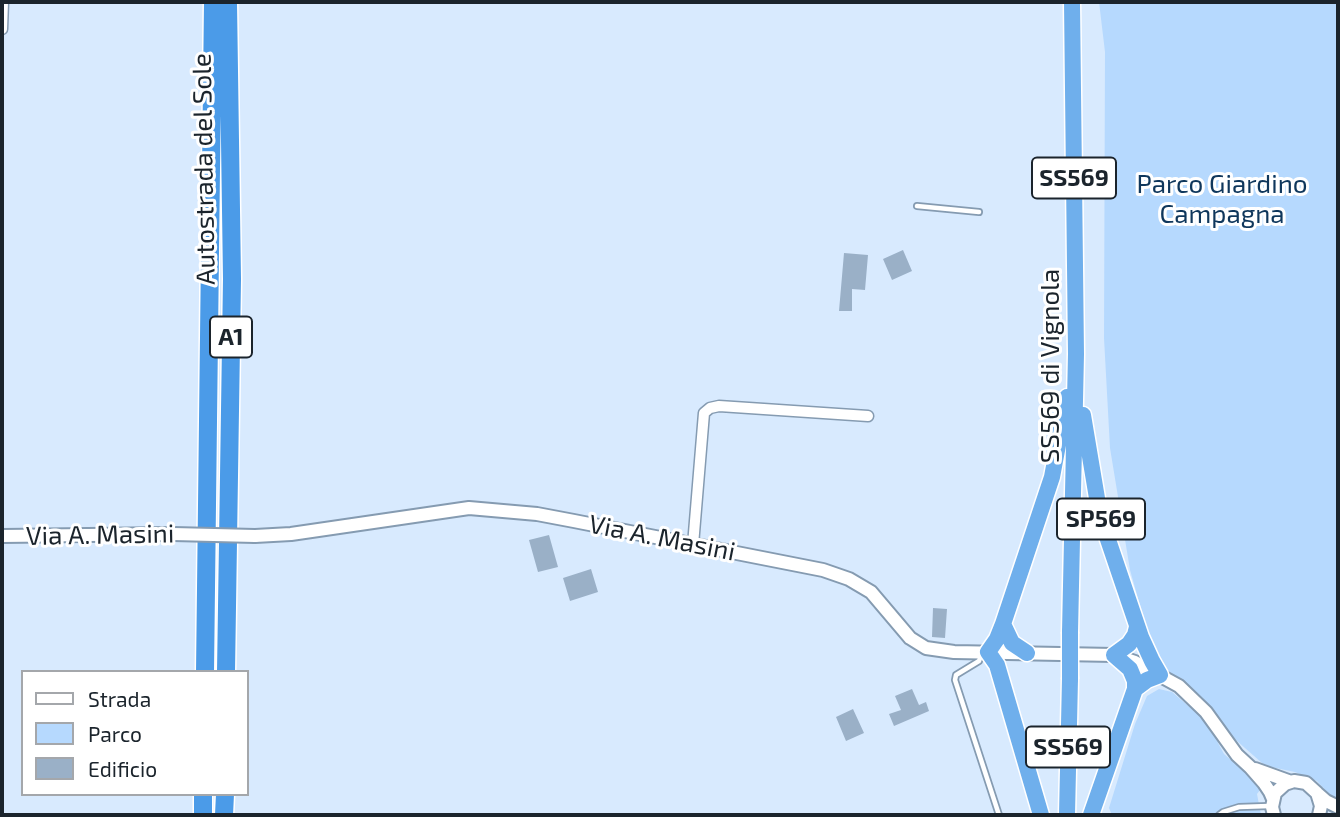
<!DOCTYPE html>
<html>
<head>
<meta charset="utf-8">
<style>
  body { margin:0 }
  #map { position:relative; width:1340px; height:817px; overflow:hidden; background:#d8eafe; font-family:"Exo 2",sans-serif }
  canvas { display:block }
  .frame { position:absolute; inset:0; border:4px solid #1b242c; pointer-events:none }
  .legend { position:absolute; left:21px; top:670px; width:228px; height:126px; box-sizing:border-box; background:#fff; border:2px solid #a4a7ab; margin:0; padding:9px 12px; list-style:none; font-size:21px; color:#1b242c }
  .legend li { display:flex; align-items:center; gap:14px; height:35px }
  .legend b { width:35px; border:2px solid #a4a7ab }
</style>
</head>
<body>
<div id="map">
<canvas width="1340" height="817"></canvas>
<div class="frame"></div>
<ul class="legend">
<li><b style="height:9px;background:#fff"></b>Strada</li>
<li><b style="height:19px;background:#b6d9fe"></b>Parco</li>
<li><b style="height:19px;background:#9ab0c7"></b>Edificio</li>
</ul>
</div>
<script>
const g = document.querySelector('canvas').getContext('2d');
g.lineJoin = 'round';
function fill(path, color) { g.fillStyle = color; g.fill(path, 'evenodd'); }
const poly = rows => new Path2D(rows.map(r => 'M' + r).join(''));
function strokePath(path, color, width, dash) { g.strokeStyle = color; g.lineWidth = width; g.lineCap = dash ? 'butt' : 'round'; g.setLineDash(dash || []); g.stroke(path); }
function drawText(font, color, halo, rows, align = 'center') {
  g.font = font + ' "Exo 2",sans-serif'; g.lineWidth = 6; g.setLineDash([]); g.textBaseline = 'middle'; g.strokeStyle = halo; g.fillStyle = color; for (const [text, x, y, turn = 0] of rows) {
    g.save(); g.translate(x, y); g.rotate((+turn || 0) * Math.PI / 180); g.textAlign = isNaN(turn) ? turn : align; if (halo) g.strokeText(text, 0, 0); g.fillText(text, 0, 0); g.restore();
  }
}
fill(poly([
  [1099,2,1338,2,1338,798,1330,796,1317,781,1295,772,1271,767,1262,763,1204,712,1161,680,1130,570,1110,448,1104,338,1105,52],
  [1159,689,1172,692,1199,715,1216,725,1218,743,1224,754,1246,773,1260,790,1257,794,1261,815,1112,815,1109,808,1135,724,1147,696]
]), '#b6d9fe');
fill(poly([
  [903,250,912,271,892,280,883,259],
  [844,253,868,255,865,290,852,289,852,311,839,311],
  [549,535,558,567,538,572,529,540],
  [591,569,598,592,570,601,563,578],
  [933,608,947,609,945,638,932,637],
  [912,689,919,705,926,702,929,711,894,726,889,714,901,710,895,696],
  [853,709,864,733,846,741,836,717]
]), '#9ab0c7');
const service = poly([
  [917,206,979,212],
  [982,653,979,661,956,675,955,680,999,815],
  [1219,815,1223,812,1239,807,1269,806]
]);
const minor = poly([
  [2,29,3,2],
  [693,545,704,413,710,408,719,406,868,416]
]);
const tertiary = poly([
  [2,536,173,534],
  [255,536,291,534,469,508,537,514,574,521,823,570,849,579,871,592,910,638,926,648,954,652,1114,655,1135,662,1179,686,1206,712,1237,755,1250,767,1264,783,1270,792,1273,799],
  [1255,769,1291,782],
  [1318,794,1326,801,1338,807],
  [1274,815,1272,807,1275,793,1285,784,1294,781,1306,783,1317,793,1321,806,1319,815]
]);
const trunk = poly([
  [1083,415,1100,516,1141,637,1152,661,1160,675,1147,680,1135,689],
  [1003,624,997,639,988,652,997,665,1041,815],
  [1070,632,1076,354,1072,2],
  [1027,653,1012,643,1003,624,1052,477,1067,397],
  [1067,815,1070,679],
  [1091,815,1135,689,1135,681,1130,669,1114,655,1129,644,1135,635,1137,627]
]);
const motorway = poly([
  [205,672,213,2],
  [226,672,232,279,228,2],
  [203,815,203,794],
  [224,815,225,794]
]);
strokePath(service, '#859bb1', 8);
strokePath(minor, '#859bb1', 13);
strokePath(tertiary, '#859bb1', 16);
strokePath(trunk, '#fff', 19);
strokePath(motorway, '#fff', 21);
strokePath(service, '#fff', 4.5);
strokePath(minor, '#fff', 10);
strokePath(tertiary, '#fff', 12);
strokePath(trunk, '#6fafec', 16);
strokePath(motorway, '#4b9be8', 18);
const tertiaryBridge = poly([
  [173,534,255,536]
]);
const trunkBridge = poly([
  [1070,679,1070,632]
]);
strokePath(tertiaryBridge, '#859bb1', 16, []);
strokePath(trunkBridge, '#fff', 19, []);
strokePath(tertiaryBridge, '#fff', 12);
strokePath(trunkBridge, '#6fafec', 16);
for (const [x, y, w] of [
  [1074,178,84],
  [231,337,42],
  [1101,519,88],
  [1068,747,84]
]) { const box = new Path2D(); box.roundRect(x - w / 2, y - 20.5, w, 41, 5); g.fillStyle = '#fff'; g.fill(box); strokePath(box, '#1b242c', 2); }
drawText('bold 24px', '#1b242c', null, [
  ["SS569",1074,178],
  ["A1",231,337],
  ["SP569",1101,519],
  ["SS569",1068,747]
]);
drawText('26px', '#1b242c', '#fff', [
  ["Autostrada del Sole",204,169,-91],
  ["SS569 di Vignola",1050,366,-90],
  ["Via A. Masini",100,535,-1],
  ["Via A. Masini",662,538,11]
]);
drawText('26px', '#0f375c', '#fff', [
  ["Parco Giardino",1222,184],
  ["Campagna",1222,214]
]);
</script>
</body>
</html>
